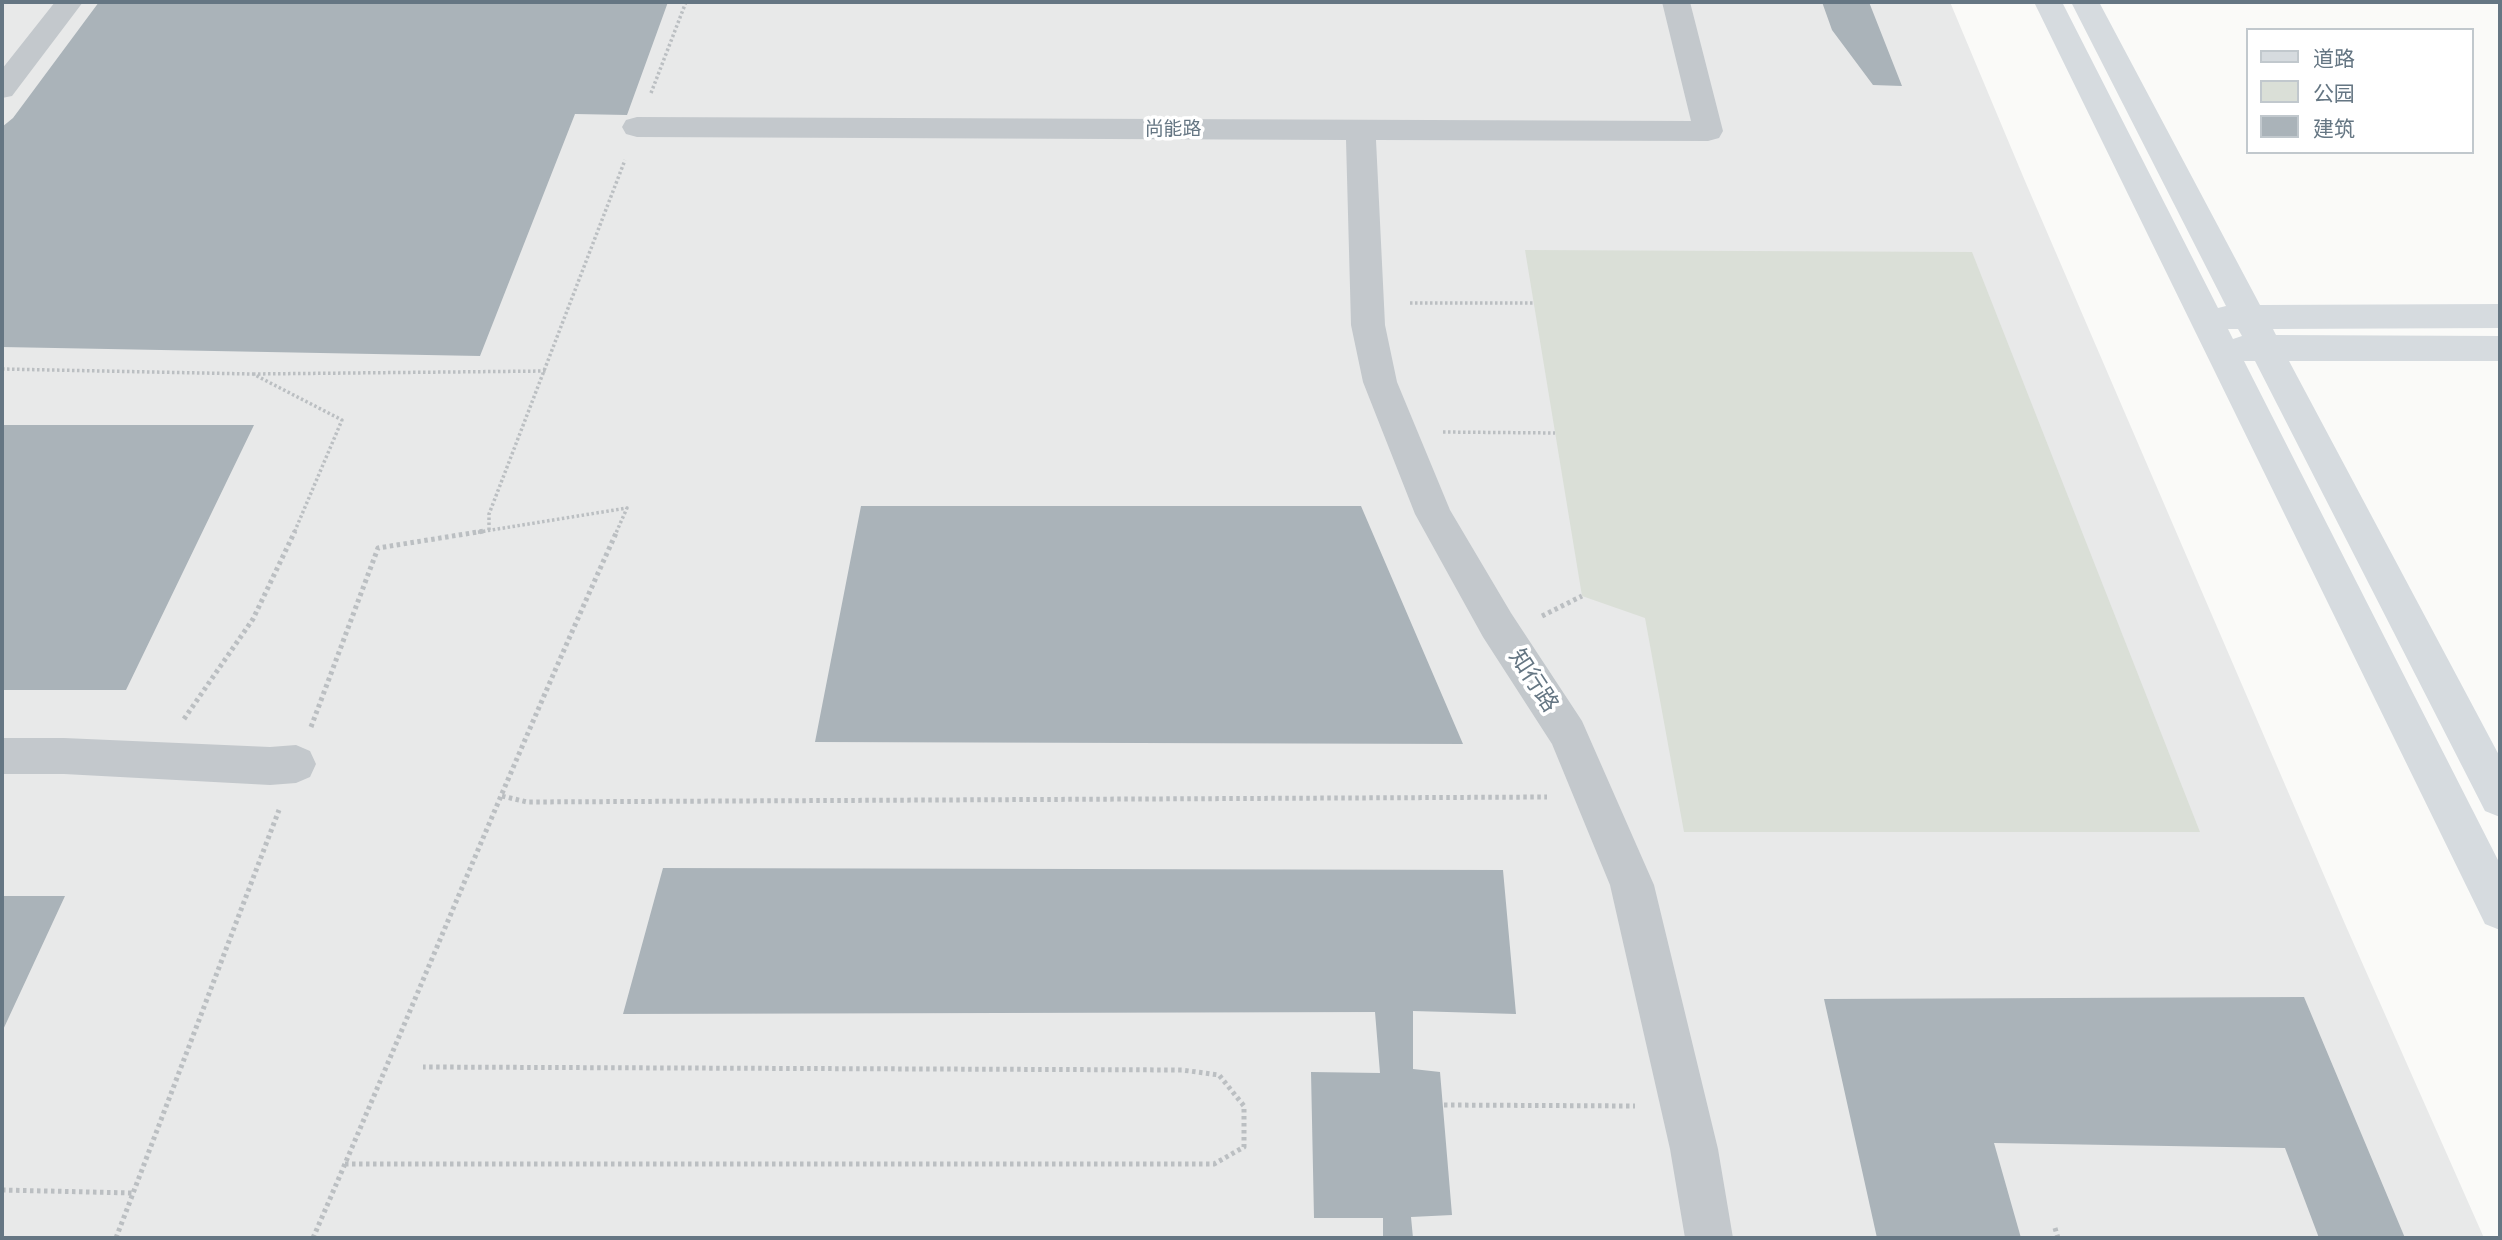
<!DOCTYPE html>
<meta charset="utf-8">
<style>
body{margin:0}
#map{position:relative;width:2502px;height:1240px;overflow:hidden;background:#fafaf8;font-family:"Fira Sans","Noto Sans SC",sans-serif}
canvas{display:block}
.frame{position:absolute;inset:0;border:4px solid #657683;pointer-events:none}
.legend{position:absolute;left:2246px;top:28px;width:228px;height:126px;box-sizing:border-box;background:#fff;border:2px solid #c1c8cd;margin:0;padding:9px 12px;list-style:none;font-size:21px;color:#657683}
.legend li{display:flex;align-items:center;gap:14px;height:35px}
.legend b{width:35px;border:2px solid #c1c8cd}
</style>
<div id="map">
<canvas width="2502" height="1240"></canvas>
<div class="frame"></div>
<ul class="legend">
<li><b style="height:9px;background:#d6dbdf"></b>道路</li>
<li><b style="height:19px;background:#dadfd7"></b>公园</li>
<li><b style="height:19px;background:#aab3b9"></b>建筑</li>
</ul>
</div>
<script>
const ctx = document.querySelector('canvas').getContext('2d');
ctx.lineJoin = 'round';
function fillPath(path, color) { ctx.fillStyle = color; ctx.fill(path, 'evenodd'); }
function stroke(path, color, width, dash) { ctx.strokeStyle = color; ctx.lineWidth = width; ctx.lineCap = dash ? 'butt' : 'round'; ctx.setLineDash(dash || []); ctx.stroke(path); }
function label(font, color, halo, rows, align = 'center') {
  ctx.font = font + ' "Fira Sans","Noto Sans SC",sans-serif'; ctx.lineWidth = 7; ctx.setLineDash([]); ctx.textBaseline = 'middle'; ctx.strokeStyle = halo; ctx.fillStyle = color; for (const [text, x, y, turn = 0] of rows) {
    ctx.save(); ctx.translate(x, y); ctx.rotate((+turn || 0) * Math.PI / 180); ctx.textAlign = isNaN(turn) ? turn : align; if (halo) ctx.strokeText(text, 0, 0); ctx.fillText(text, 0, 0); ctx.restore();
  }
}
fillPath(new Path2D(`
 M2 2H1950L2025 181 2345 924 2484 1238H2Z`), '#e8e9e9');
fillPath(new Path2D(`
 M1525 250 1972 252 2200 832H1684L1645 618 1582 596Z`), '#dadfd7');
fillPath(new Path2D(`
 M99 2H668L627 115 575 114 480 356 2 347V127L13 118Z
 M1822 2H1869L1902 86 1873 85 1832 30Z
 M2 425H254L126 690H2Z
 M861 506H1361L1463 744 815 742Z
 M663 868 1503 870 1516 1014 1413 1011V1069L1440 1072 1452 1215 1411 1217 1413 1238H1383V1218H1314L1311 1072 1380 1073 1375 1012 623 1014Z
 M2 896H65L2 1032Z
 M2304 997 2405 1238H2319L2285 1148 1994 1143 2021 1238H1877L1824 999Z`), '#aab3b9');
stroke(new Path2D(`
 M651 93 686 2
 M1410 303H1534
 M2 369 253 374 342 420 294 533
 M253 374 546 371
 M1443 432 1555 433
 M489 530V514L625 160
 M473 533 627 508 616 533`), '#bbbfc2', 3.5, [2.5, 2.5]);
stroke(new Path2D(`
 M1542 616 1582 596
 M184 719 253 619 295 531
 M311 727 378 548 484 531
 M502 796 527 802 1547 797
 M1444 1105 1635 1106
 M345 1164H1214L1244 1147V1106L1219 1075 1182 1070 423 1067
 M2 1190 133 1193
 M2055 1228 2058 1238
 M116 1238 279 810
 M313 1238C415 1003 511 765 617 531`), '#bbbfc2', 5, [3.5, 3.5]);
fillPath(new Path2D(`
 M55 2H83L12 96 2 98V69Z
 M1662 2H1690L1723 131 1719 138 1708 141 1376 140 1385 325 1397 382 1450 510 1511 613 1582 721 1654 885 1718 1149 1733 1238H1685L1670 1149 1610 885 1552 744 1483 637 1415 514 1363 382 1351 325 1346 140 637 137 626 134 622 127 626 120 637 117 1691 121Z
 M2 738H64L270 747 296 745 310 751 316 764 310 777 296 783 270 785 64 774H2Z`), '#c3c8cc');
fillPath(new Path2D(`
 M2034 2H2062L2218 308 2226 306 2071 2H2099L2260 305 2500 304V328L2273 329 2276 335 2500 336V361H2289L2500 757V817L2485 811 2255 361H2244L2500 864V930L2485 924ZM2228 329H2238L2242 336 2233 339Z`), '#d6dbdf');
label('19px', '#657683', '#fff', [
 ["尚能路",1173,130]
]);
label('23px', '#657683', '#fff', [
 ["知行路",1533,681,57]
]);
</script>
